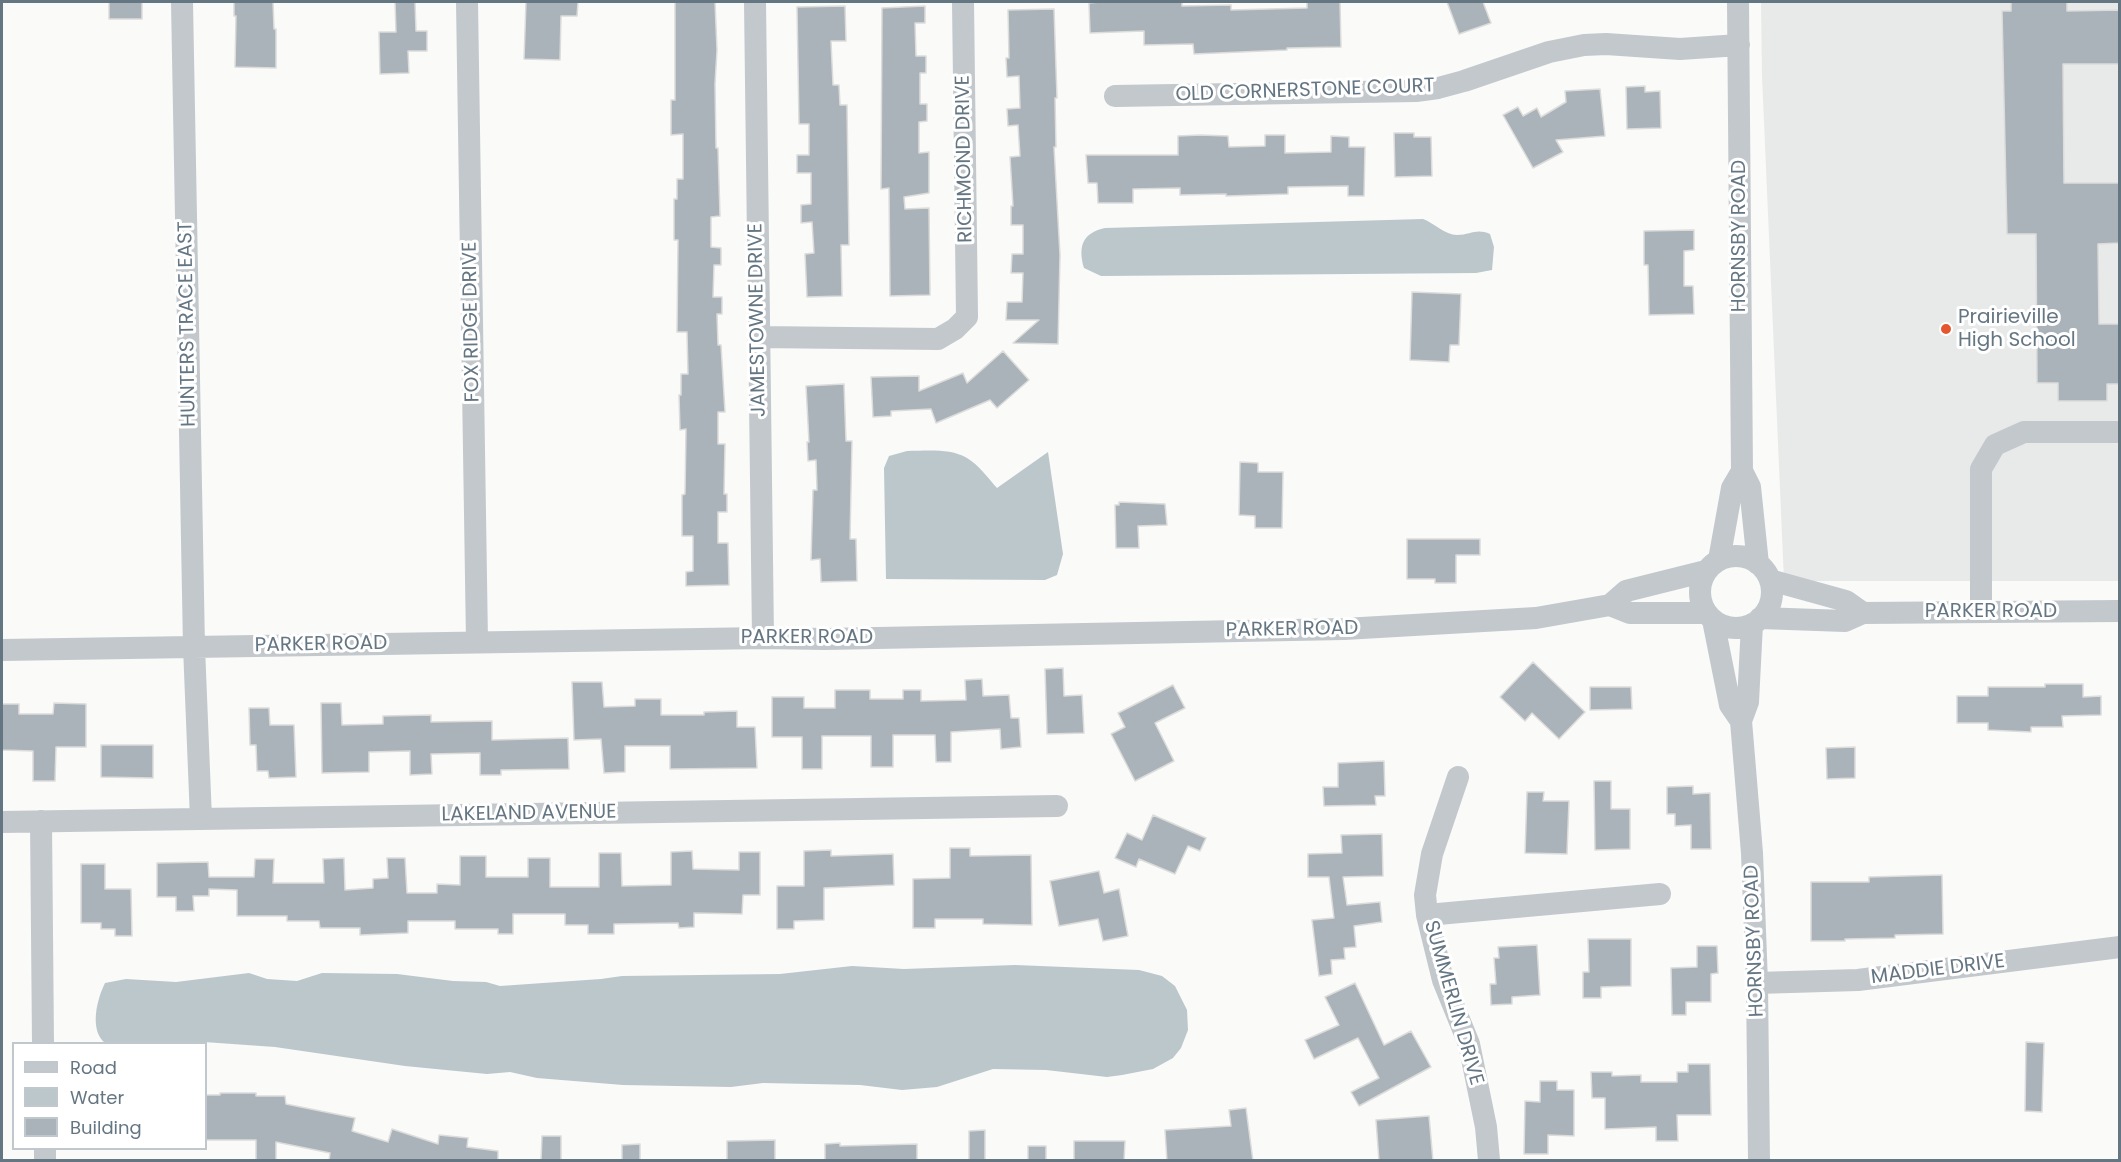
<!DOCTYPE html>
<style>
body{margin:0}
#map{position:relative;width:2121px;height:1162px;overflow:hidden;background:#fafaf8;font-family:Poppins,sans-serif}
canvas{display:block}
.frame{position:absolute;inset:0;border:3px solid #657683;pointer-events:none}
.legend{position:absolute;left:12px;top:1042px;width:195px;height:108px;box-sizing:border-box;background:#fff;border:2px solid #c1c8cd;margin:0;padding:8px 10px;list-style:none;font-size:18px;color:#657683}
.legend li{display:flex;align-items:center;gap:12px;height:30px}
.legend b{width:30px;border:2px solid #c1c8cd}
</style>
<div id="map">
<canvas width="2121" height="1162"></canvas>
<div class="frame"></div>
<ul class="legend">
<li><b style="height:8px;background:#c3c8cc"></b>Road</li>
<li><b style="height:16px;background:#bbc7cb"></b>Water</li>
<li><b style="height:16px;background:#aab3b9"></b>Building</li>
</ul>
</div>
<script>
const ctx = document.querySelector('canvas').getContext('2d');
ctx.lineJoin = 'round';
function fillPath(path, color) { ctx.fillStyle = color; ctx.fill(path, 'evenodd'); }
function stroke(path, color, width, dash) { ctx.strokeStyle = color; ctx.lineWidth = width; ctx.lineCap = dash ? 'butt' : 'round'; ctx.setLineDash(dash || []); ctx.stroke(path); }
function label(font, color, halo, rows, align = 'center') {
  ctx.font = font + ' Poppins,sans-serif'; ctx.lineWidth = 6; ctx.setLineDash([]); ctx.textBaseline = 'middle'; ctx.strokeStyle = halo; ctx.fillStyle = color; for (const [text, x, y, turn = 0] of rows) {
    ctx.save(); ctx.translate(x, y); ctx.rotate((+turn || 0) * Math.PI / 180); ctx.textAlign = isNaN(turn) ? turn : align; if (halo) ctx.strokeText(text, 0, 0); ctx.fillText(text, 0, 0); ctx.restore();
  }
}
fillPath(new Path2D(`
 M1761 2H2119V581H1784L1762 76Z`), '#e8e9e9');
fillPath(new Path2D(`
 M1423 219C1434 223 1445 235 1457 235 1471 235 1476 228 1490 234L1494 247 1492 270 1476 273 1101 276 1084 268C1078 247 1082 233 1105 228Z
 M907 451C926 451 950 448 967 458 979 465 988 478 997 488L1048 452 1063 554 1057 575 1045 580 886 579 884 468 889 456Z
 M1015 965 1139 970 1162 976 1175 986 1187 1010 1188 1030 1181 1048 1173 1058 1153 1069 1122 1075 1107 1077 1046 1070 993 1069 937 1087 902 1090 860 1085 763 1083 731 1087 623 1085 537 1078 510 1072 487 1074 405 1066 275 1047 204 1042 105 1043C89 1030 97 999 105 983L126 979 176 982 249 973 267 979 297 981 322 973 397 974 453 981 486 982 500 986 601 979 622 976 780 974 852 966 904 969Z`), '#bbc7cb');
const building = new Path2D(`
 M109 2H142V19H109Z
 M234 2H273L274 29H276V68L235 67 236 16H234Z
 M395 2H415L416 31H427V51H408L409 73 380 74 379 32H396Z
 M526 2H578L577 16H561L560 60 524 59Z
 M675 2H715L717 50 715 84 716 148H718L720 216 711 217V247L721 248V265H714L713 297H722V314H717L718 345H721L725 412H718V444H725L724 494H727V512H718V543H728L729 585 686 586V572L693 571V536H682V495L685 494 686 429 680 430 679 395H681V374H688L687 332H677L678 240H674V199H677V179H683V134L671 135V100H675Z
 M1100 2H1182V6L1231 5V10L1307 8V2H1340L1341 47 1287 48V50L1194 54 1193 44 1144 45V31L1090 33 1089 3Z
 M1447 2H1483L1491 23 1459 34Z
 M2011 2H2067V11L2120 10V64H2063L2064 183H2120V243L2098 244 2099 324H2120V384H2107V401H2058V383H2037L2036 234H2007L2002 11H2011Z
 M845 6 846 41H831L833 85H839L840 105H847L849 245H841L842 296 807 297 805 254 814 253 812 222 801 223V205L811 204V173H797V155H809V124H799L797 7Z
 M925 6V23H915L916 56H926V73H920V104H927V121L919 122V153L929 152V193L904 197 905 209 929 208 930 295 890 296 889 188 881 189 882 8Z
 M1054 9 1057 98H1055L1056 147H1054L1060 255 1058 344 1013 343 1039 320H1006L1007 302H1022L1023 273H1011L1012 254H1023V225H1011V206H1013L1010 157 1020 156 1018 125 1008 126 1007 109 1020 108 1019 76 1007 77 1006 58H1009L1008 10Z
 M1645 86V92L1660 91 1661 128 1627 129 1626 87Z
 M1600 89 1605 136 1556 140 1563 152 1533 168 1503 115 1518 107 1523 116 1537 108 1541 117 1566 102 1565 91Z
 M1394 133H1414V137H1431L1432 176 1395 177Z
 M1200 135 1228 136 1229 147 1265 146V135H1285V153L1331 152V136L1349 137V147H1365L1364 196H1348V186L1288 187V194L1226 196V194L1180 195V188L1133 189V203H1098L1097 183H1088L1086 155H1178V136Z
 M1694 230V250L1684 251V286H1693L1694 314 1649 315 1648 265H1644V231Z
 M1412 292 1461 294 1459 345H1450L1449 362 1410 360Z
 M1003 351 1029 380 997 408 990 400 936 423 931 409 891 411V416L873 417 871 377 919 376V391L963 373 967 383Z
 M844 384 846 441H852L850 539H856L857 581 821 582 820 559 811 560 813 490H817L816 460 808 461 807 442H809L806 386Z
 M1240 462 1258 463V472H1283L1282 528H1255V516L1239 515Z
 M1119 502 1165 504 1167 525 1138 526 1139 548H1116L1115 505H1119Z
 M1407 539H1480V555H1456V583H1435V579H1407Z
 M1533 662 1585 712 1559 739 1532 713 1525 721 1500 697Z
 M1063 668 1064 696 1082 695 1084 733 1047 734 1045 669Z
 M982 679 983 696 1009 695 1011 718H1019L1021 747 1001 749 1000 729 951 732V762H936L935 735H893V767H871V736H822V769H802V737H772V697H804V708H835V690H870V699H903V690H921V701L966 700 965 680Z
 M572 682H602L604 707 635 706V699H661V715H704V712L737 711V727H755L757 768 670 769V746H625V772L604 773 601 739 574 740Z
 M2045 684H2083V697L2101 696V715L2062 716 2063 727H2031V732L1988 730V723H1957V696H1988V687H2045Z
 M1173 685 1185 708 1155 723 1174 761 1135 781 1111 734 1125 727 1118 713Z
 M1590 687H1631L1632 709 1590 710Z
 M54 703 86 704V747H56L55 781H33V751L2 750V704H19V714H53Z
 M321 703H341L342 725 383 724V716L431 715V722L492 721V740L568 738 569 769 501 770V775H480V753L431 754 432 774 410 775V751L369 752V772L322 773Z
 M249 708H269L270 725H294L296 777 269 778 268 771H257L256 745H250Z
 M101 745H153V778L101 777Z
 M1855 747V778L1827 779 1826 748Z
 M1384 761 1385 796H1375L1376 805 1324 806 1323 787H1338V763Z
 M1594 781H1611V809H1630V849L1595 850Z
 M1693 786V794L1710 793 1711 849H1691V825L1675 826V814H1667V787Z
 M1527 792H1544L1543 801H1569L1567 854 1525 853Z
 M1153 815 1206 838 1200 851 1188 846 1175 874 1139 859 1136 867 1115 858 1127 833 1142 840Z
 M1382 834 1383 876 1343 877 1347 905 1380 902 1382 922 1354 926 1356 947 1344 948 1345 959 1331 960 1332 974 1319 976 1312 920 1334 918 1329 877H1308V854L1342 853 1341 835Z
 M950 848H970V856L1031 855 1032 925 983 924V919H935V928H913V879L950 878Z
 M831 850V856L893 854 894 885 824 888V920L794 921V929H777V886H804V851Z
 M692 851 693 869 739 870V852H760V895H743L742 914 694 913V927L679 928 678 923 614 924V934H588V925H565V914H513V934H498V929H455V921H408V933L360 935V928H320L319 921H287V916H237V890L209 889V896H193L194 911H176V897H157V863L208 862 209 877H254L255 859H274L273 883H324L323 859 344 858 345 890 373 888V879L388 878 387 858H405L407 893H437V884L460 885V856H486V877H528V858H550V887H599V853H621L622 886 671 885V852Z
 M81 864H105V889H131L132 936H115V929H101V923H81Z
 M1099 871 1104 893 1119 889 1128 936 1103 941 1098 919 1059 926 1050 881Z
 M1942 875 1943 934 1895 935V938L1845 939V941H1811V882H1869V877Z
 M1588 939H1631V986L1601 987V998H1583V972H1589Z
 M1537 945 1540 995 1512 997V1004L1491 1005 1490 984H1496L1494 958H1499L1498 947Z
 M1697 946H1717L1718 973 1711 974V1002H1686V1015H1672L1671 968 1697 967Z
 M1355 983 1384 1045 1411 1031 1431 1067 1359 1106 1351 1092 1379 1078 1358 1038 1314 1059 1305 1040 1339 1025 1325 997Z
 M2026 1042 2044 1043 2042 1112 2025 1111Z
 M1688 1064H1710L1711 1115H1677L1678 1141H1656V1127L1605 1129V1098H1592L1591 1072H1612V1076L1641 1075V1082H1677V1072H1688Z
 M1540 1081H1557V1090H1574V1136L1548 1135V1154H1524L1525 1101 1540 1102Z
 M220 1093H256V1096H285L286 1104 355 1118 352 1131 388 1142 392 1129 438 1144 439 1135 468 1138 467 1147 498 1151V1161H329L330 1153 276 1142V1161H256V1140H206V1095H220Z
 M1246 1108 1253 1161H1167L1165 1130 1231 1126 1229 1110Z
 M1429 1116 1433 1161H1379L1376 1120Z
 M985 1130V1161H969V1131Z
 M542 1136H561V1161H541Z
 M775 1140V1161H727V1141Z
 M1074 1141H1125L1124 1161H1074Z
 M840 1143V1146L917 1144V1161H825V1144Z
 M640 1144V1161H622V1145Z
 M1028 1146H1046V1161H1028Z`);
fillPath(building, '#aab3b9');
stroke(building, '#dcdcda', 1.5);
stroke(new Path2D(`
 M182 2 194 647 201 819
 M467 2 477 642
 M755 2 763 638
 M1738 2 1742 471 1750 487 1758 564
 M1115 96 1416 91 1438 88 1464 81 1549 52 1584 45 1606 44 1680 49 1739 45
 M758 337 938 339 955 329 967 317 963 2
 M1700 592a36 36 0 1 1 72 0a36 36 0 1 1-72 0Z
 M1719 560 1732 488 1742 471
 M1770 580 1846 601 1863 613
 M1610 605 1626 591 1706 571
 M1981 612V469L1995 445 2024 432H2120
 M1760 618 1845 621 1863 613 2120 611
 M1713 620 1730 705 1741 721
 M1752 624 1748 702 1741 721 1752 853 1757 983 1759 1160
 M2 650 763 638 825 639 1344 629 1536 618 1610 605 1630 613H1706
 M1458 777 1432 854 1425 895 1427 915 1443 980 1469 1044 1486 1127 1489 1160
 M41 821 43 1044
 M2 822 1057 806
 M1427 915 1660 894
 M1757 983 1858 980 2120 947
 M45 1148V1160`), '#c3c8cc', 22);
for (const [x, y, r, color] of [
 [1946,329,6,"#e4572e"]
]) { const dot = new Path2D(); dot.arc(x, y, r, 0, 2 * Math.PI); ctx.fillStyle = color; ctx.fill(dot); stroke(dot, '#fff', 2); }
label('20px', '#657683', '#fff', [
 ["OLD CORNERSTONE COURT",1305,91,-2],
 ["RICHMOND DRIVE",965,159,-91],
 ["HORNSBY ROAD",1740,236,-90],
 ["JAMESTOWNE DRIVE",758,320,-91],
 ["FOX RIDGE DRIVE",472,322,-91],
 ["HUNTERS TRACE EAST",188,324,-91],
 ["PARKER ROAD",1991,612],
 ["PARKER ROAD",1292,630,-1],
 ["PARKER ROAD",807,638],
 ["PARKER ROAD",321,645,-1],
 ["LAKELAND AVENUE",529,814,-1],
 ["HORNSBY ROAD",1755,941,-92],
 ["MADDIE DRIVE",1938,970,-7],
 ["SUMMERLIN DRIVE",1453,1003,74]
]);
label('20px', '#657683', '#fff', [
 ["Prairieville",1958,318],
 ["High School",1958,341]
], 'left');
</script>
